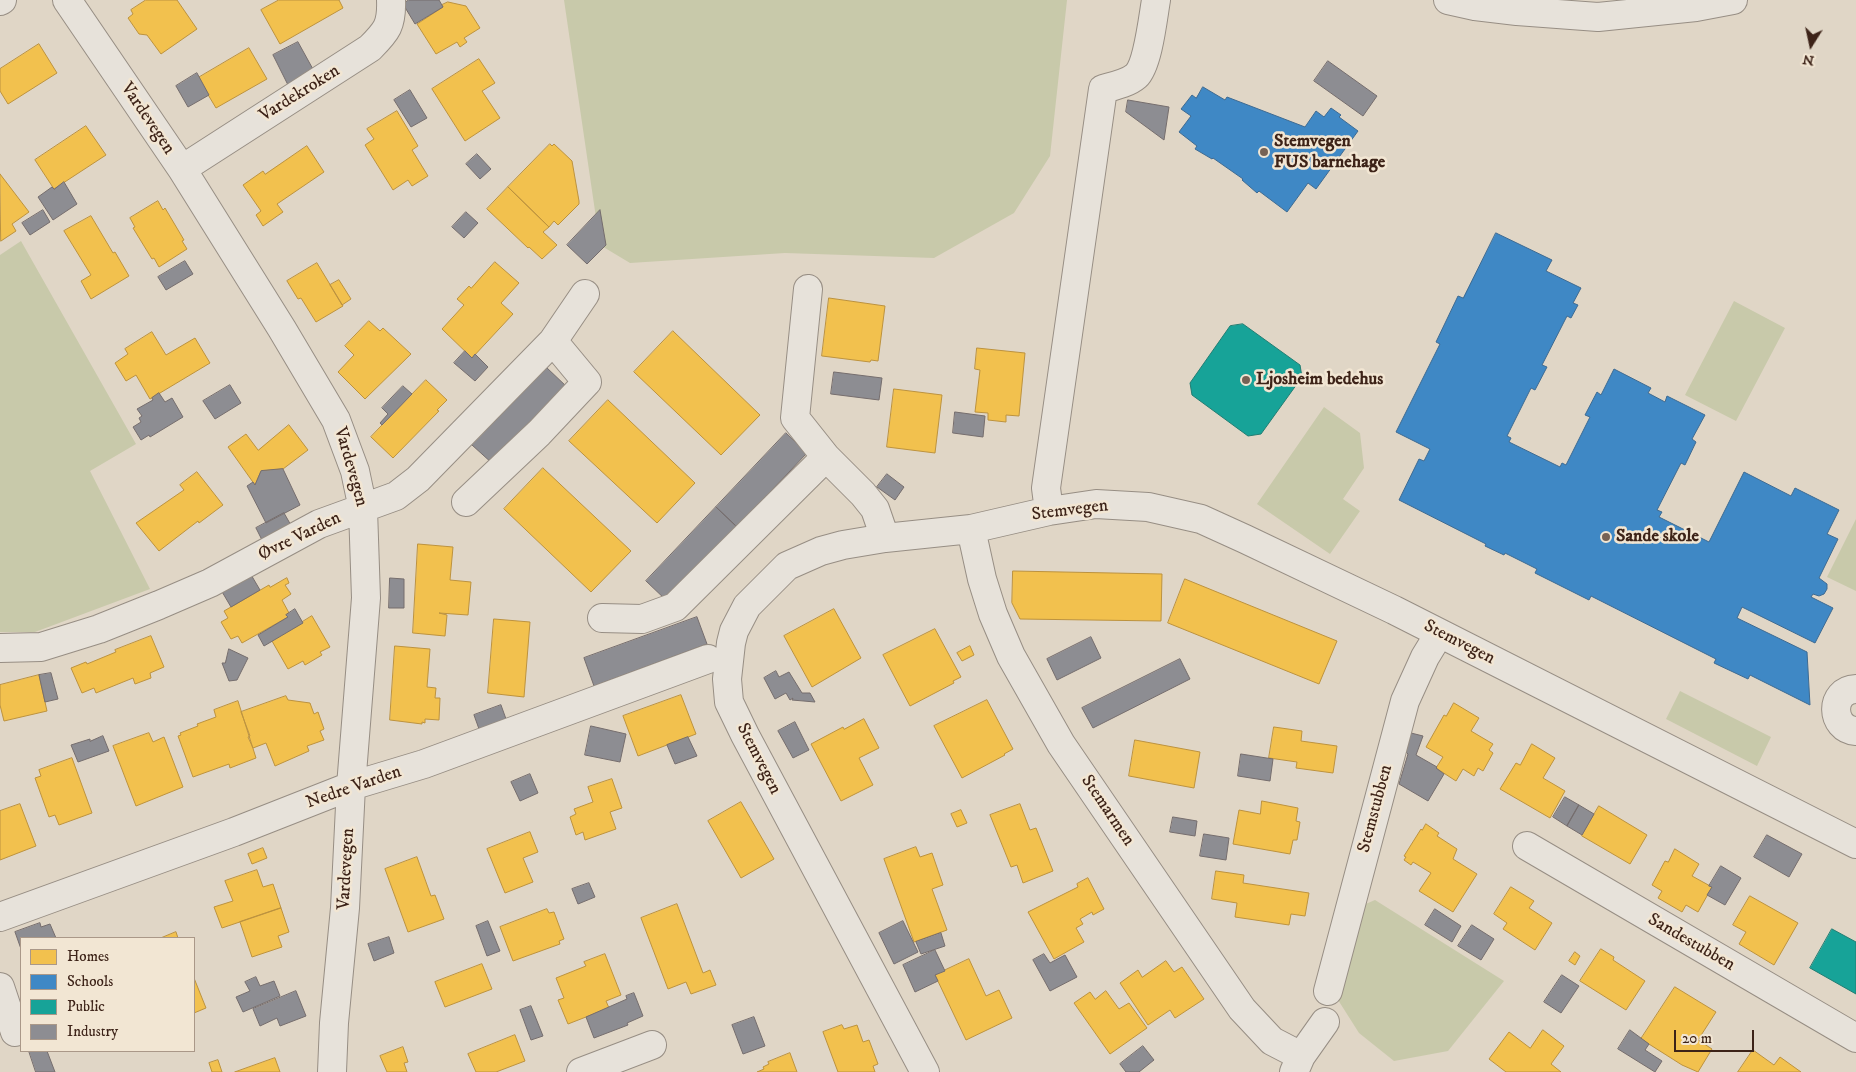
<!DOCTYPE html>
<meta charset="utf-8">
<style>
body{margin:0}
#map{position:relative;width:1856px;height:1072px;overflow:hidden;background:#e0d6c6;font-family:"IM FELL DW Pica",serif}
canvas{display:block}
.legend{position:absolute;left:20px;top:937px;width:175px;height:115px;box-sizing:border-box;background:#f2e6d3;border:1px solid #aa9888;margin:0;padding:6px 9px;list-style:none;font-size:15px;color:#3d2318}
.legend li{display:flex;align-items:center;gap:10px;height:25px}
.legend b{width:25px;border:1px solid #aa9888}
.north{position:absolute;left:1786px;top:20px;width:50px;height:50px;-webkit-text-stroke:4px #f2e6d3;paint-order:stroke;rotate:190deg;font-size:14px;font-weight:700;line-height:20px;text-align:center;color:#3d2318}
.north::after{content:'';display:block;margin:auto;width:18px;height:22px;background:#3d2318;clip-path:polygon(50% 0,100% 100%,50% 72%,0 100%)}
.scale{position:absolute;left:1674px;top:1030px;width:80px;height:22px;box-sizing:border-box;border:2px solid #3d2318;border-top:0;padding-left:6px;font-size:15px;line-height:18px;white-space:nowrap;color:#3d2318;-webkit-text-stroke:4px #f2e6d3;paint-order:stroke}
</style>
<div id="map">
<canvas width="1856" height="1072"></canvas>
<ul class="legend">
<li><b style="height:14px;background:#f2c14e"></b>Homes</li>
<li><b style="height:14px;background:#3f88c5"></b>Schools</li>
<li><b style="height:14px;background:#17a398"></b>Public</li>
<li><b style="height:14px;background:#8d8d92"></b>Industry</li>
</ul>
<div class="north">N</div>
<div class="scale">20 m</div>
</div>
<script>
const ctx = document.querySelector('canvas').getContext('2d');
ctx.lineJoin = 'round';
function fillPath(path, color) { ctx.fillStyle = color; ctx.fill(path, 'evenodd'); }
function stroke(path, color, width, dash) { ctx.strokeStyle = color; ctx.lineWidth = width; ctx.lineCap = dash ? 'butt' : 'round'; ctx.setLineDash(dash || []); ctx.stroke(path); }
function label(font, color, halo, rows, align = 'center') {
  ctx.font = font + ' "IM FELL DW Pica",serif'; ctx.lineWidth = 5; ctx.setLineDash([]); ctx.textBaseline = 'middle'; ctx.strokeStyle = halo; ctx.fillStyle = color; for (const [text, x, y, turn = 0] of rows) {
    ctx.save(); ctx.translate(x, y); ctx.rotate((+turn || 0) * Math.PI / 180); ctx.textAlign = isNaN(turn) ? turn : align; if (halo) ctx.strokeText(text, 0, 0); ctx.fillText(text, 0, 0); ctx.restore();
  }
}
fillPath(new Path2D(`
 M564 0H1067L1050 156 1014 213 934 258 785 253 630 263 600 245Z
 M21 241 136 444 90 471 150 589 35 632H0V255Z
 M1734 301 1785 328 1736 421 1685 395Z
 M1324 407 1360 433 1364 468 1343 499 1360 511 1330 554 1257 504Z
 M1856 519V591L1827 577Z
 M1680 691 1771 737 1757 766 1666 719Z
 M1375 900 1504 981 1448 1051 1394 1061 1359 1033 1333 992 1361 906Z`), '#c8c9aa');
const homes = new Path2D(`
 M146 0H177L197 29 161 54 147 35 139 34 128 18 133 14 131 10Z
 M279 0H339L343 8 280 44 261 10Z
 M448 2 466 6 480 28 464 38 467 42 460 47 457 42 436 54 417 24 443 7 442 5Z
 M39 44 57 73 8 104 0 91V69Z
 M249 48 267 79 216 108 198 78Z
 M479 59 495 83 482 91 500 118 465 141 432 89Z
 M397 111 418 146 412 150 428 176 412 186 408 180 393 190 365 145 374 139 367 129Z
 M86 126 106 155 54 189 35 160Z
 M550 144 552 146 554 144 572 161 579 201V204L558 225 554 221 549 227 508 187Z
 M307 146 324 172 277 204 283 212 263 226 256 215 261 211 243 185 263 171 265 174Z
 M0 174 29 212 12 224 16 231 1 241Z
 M508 187 549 227 543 232 557 245 542 259 529 247 528 248 487 209Z
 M158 201 163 210 165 208 184 240 182 241 187 249 159 267 154 258 152 259 133 228 135 227 130 218Z
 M91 216 113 253 115 252 129 276 91 299 81 281 91 275 64 231Z
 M495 262 519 283 501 303 513 314 472 358 442 329 464 305 457 299 469 286 471 288Z
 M317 263 343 306 316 322 301 298 298 299 287 281Z
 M339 280 351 299 342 305 330 285Z
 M829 298 885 306 878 361 871 360 870 362 822 356Z
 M369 321 380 331 383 328 411 354 365 399 338 372 354 355 345 346Z
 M673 331 760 415 721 455 634 372Z
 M152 332 166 355 195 338 210 363 150 399 136 375 126 381 115 363 128 354 125 349Z
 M977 348 1025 353 1019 416 1006 415V422L988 420V413L975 412 980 370 975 369Z
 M426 380 447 400 437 410 439 411 393 458 371 437Z
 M894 389 942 395 935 453 887 447Z
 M608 400 695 483 657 523 569 441Z
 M289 425 308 450 283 469 261 471 255 485 228 447 246 434 258 450Z
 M543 468 631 551 591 592 504 509Z
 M197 472 223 505 199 523 198 521 159 551 136 523 184 490 180 485Z
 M418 544 453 547 450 580 471 582 468 615 439 613 447 615 445 636 413 633Z
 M1013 571 1162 574 1161 621 1020 619 1012 603Z
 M287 578 289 583 285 585 291 594 282 600 289 613 286 615 288 617 242 643 238 636 231 639 221 622 228 618 224 611 269 585 270 587Z
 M1185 579 1337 641 1319 684 1168 623Z
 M834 609 861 658 812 687 784 636Z
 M312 616 330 647 320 652 322 655 305 665 303 661 288 669 272 641Z
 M494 619 530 622 524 697 488 693Z
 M935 629 961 677 953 681 954 683 910 706 883 655Z
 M151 636 164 667 150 673 151 678 135 684 133 678 96 693 94 688 82 693 71 668 86 662 87 664 116 652 115 650Z
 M395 646 430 649 427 687 436 688 435 698H440L439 720 425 719V723L422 722V724L390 720Z
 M970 646 974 655 962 661 957 653Z
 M39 675 47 711 4 721 0 705V685Z
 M681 695 696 734 638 756 623 716Z
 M286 696 288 700 310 703 314 714 318 712 324 729 320 731 324 740 307 746 309 751 275 766 266 743 253 748 248 737 250 736 241 712Z
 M987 700 1013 749 1004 754 1005 755 962 778 934 726Z
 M238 701 256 758 230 768 229 764 193 777 178 736 181 735 180 733 198 726 197 724 216 717 214 710Z
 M1454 703 1479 718 1471 731 1493 744 1489 750 1493 753 1483 771 1478 768 1474 776 1463 769 1456 781 1436 768 1443 757 1426 747 1444 715 1446 716Z
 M864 719 879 748 859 758 873 785 841 801 811 744 843 727 844 729Z
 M1274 727 1302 731 1301 741 1337 746 1333 773 1296 768 1297 762 1269 758Z
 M149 733 153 742 164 737 183 787 136 806 113 746Z
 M1135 740 1200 752 1194 788 1129 776Z
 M1532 744 1555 758 1543 778 1565 791 1550 818 1500 789 1516 763 1520 765Z
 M72 758 92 813 59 825 55 815 49 817 35 778 41 776 39 770Z
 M612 779 622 808 610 812 616 829 585 840 583 832 576 835 570 817 576 814 574 809 593 802 588 787Z
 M1262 801 1298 808 1296 821 1300 822 1297 840H1293L1290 854 1233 844 1239 810 1260 814Z
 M741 802 774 859 741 878 708 821Z
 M20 804 36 846 0 860V811Z
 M1020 804 1030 830 1036 828 1053 871 1023 883 1017 865 1011 867 990 815Z
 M1599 806 1647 835 1630 864 1582 836Z
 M961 810 967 823 957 827 951 814Z
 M1426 824 1439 833 1437 836 1457 849 1453 859 1477 874 1453 912 1419 891 1431 873 1413 862 1411 865 1404 860 1406 857 1404 856 1421 829 1422 830Z
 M530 832 538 852 523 858 533 882 505 893 487 849Z
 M916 847 920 857 932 853 943 885 932 889 947 930 914 942 884 859Z
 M263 848 267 858 252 864 248 854Z
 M1675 849 1699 864 1692 876 1712 887 1698 912 1686 905 1682 912 1658 898 1662 891 1652 885 1665 861 1668 862Z
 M417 857 431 896 435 895 444 919 408 932 385 869Z
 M257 870 263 887 273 884 281 908 222 928 214 907 233 901 225 881Z
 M1216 871 1244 875 1243 883 1309 893 1305 916 1291 914 1289 925 1235 917 1237 903 1212 899Z
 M1088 878 1104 909 1093 915 1092 912 1080 919 1083 924 1076 928 1084 942 1054 959 1028 912 1078 887 1077 884Z
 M1511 887 1534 901 1529 908 1552 923 1535 950 1503 929 1507 923 1494 914Z
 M1750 896 1798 923 1774 965 1739 944 1746 932 1733 925Z
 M677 904 703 973 710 970 716 985 691 994 686 982 668 989 641 918Z
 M281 908 289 932 278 936 282 947 252 957 240 922Z
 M547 909 549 913 554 912 564 939 559 941 560 944 513 961 500 927Z
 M176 932 178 938H161Z
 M1601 949 1614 957 1613 960 1645 981 1626 1010 1580 981Z
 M1575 952 1580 956 1575 965 1569 961Z
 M605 954 621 995 606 1001 609 1008 568 1024 558 1000 564 998 556 978 586 966 584 962Z
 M969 959 986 996 999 990 1012 1018 966 1040 935 975Z
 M1166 961 1174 972 1182 967 1204 999 1175 1018 1170 1010 1148 1025 1120 983 1138 970 1142 977Z
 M482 964 492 989 445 1007 435 982Z
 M194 978 206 1008 194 1013Z
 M1675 987 1716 1012 1698 1040 1712 1049 1698 1072 1682 1065 1641 1039Z
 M1106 991 1119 1009 1129 1003 1147 1028 1110 1054 1074 1003 1090 992 1095 999Z
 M842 1025 844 1029 857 1025 863 1042 869 1040 878 1064 873 1066 875 1072H838L823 1032Z
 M1543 1030 1564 1046 1551 1064 1561 1072H1506L1489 1059 1509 1032 1530 1048Z
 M515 1035 525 1061 496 1072H476L468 1054Z
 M403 1047 408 1062 404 1063 407 1072H387L380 1056Z
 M1753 1050 1774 1065 1780 1057 1801 1072H1738Z
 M790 1053 797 1072H757L764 1069 763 1067 769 1064 768 1062Z
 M275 1058 280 1072H235Z
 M218 1060 222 1072H212L209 1063Z`);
fillPath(homes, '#f2c14e');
stroke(homes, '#bc923e', 1);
const schools = new Path2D(`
 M1203 87 1225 100 1227 97 1305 127 1316 111 1324 117 1331 108 1341 115 1339 117 1358 131 1316 189 1308 183 1287 212 1259 191 1257 193 1242 180 1243 179 1213 158 1212 159 1195 149 1197 146 1179 132 1191 116 1181 109 1192 95 1196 98Z
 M1496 233 1552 260 1546 271 1581 288 1573 303 1578 305 1571 318 1567 316 1542 365 1547 367 1535 390 1531 388 1507 436 1511 438 1509 442 1560 467 1562 463 1566 465 1590 417 1585 415 1597 392 1601 395 1614 369 1651 388 1648 393 1665 402 1667 396 1705 415 1692 439 1696 442 1685 465 1681 463 1657 510 1662 512 1659 517 1709 542 1744 472 1791 496 1795 488 1839 510 1827 534 1838 539 1819 578 1827 584V589L1824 594 1819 596 1813 594 1811 597 1833 608 1815 643 1742 607 1737 618 1807 652 1810 705 1750 675 1748 679 1714 663 1716 659 1591 596 1589 600 1535 573 1537 569 1505 553 1504 555 1485 546 1486 544 1399 500 1419 459 1424 461 1430 449 1396 432 1440 344 1436 342 1458 296 1463 298Z`);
fillPath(schools, '#3f88c5');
stroke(schools, '#3e6a91', 1);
const public = new Path2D(`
 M1243 324 1300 365 1302 377 1261 434 1248 436 1192 395 1190 383 1230 326Z
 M1832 929 1856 942V994L1810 968Z`);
fillPath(public, '#17a398');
stroke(public, '#227d72', 1);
const industry = new Path2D(`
 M409 0H439L443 7 415 24 403 4Z
 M298 42 314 71 288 85 273 55Z
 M1328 61 1377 96 1363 116 1314 81Z
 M197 73 209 95 188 107 176 86Z
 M410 90 427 118 411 127 394 100Z
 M1128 100 1169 107 1164 140 1126 112Z
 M477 154 491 169 480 179 466 164Z
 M64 182 77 204 53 220 38 197 52 187 54 189Z
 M43 210 50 222 30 235 22 223Z
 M600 210 606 245 587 264 567 245Z
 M466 212 478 223 464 238 452 227Z
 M185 261 193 274 166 290 158 277Z
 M465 351 472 358 475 354 488 367 475 381 454 363Z
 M546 367 567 387 493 464 472 445Z
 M834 372 882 378 879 400 831 394Z
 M230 385 241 403 215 419 203 401Z
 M403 386 412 394 382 425 380 423 388 414 382 408Z
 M159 393 165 402 172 398 183 417 150 437 149 435 141 440 133 427 141 422 139 418 142 416 137 409 153 400 152 398Z
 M955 412 985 416 983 437 953 433Z
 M786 433 807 453 737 527 716 507Z
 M283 469 300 505 266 523 247 486 253 482 255 485 261 471Z
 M887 474 904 487 895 500 877 487Z
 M716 507 737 527 667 601 646 581Z
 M284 513 292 527 263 542 256 528Z
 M250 573 260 590 231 607 221 590Z
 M390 578 404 579V608H389Z
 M295 609 303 623 264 646 258 635 288 617 286 615Z
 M697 617 707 644 594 686 584 658Z
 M1091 637 1101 658 1057 680 1047 659Z
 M229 649 248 658 237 680 229 681 222 663H225Z
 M1180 659 1190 679 1093 728 1082 708Z
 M776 671 779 677 789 672 802 693H810L815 702 792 700 793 698 790 700 786 693 775 699 764 678Z
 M51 673 58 699 45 702 39 675Z
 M501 705 506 719 479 729 474 715Z
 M795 722 809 750 793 758 778 731Z
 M591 726 626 734 620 762 585 755Z
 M1411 733 1423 736 1416 755 1437 767 1436 768 1444 774 1428 801 1399 784 1408 754 1406 752Z
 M103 736 109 751 78 762 71 745 90 739V741Z
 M688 737 697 756 675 764 667 745Z
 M1241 754 1273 759 1270 781 1238 776Z
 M530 774 538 793 520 801 511 782Z
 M1565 797 1579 805 1567 826 1553 817Z
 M1579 805 1594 814 1582 835 1567 826Z
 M1173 817 1197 821 1195 836 1170 832Z
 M1204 834 1229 838 1226 860 1200 856Z
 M1767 835 1802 854 1789 877 1754 857Z
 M1721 866 1741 878 1725 905 1707 895 1712 887 1709 886Z
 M589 883 595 897 578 904 572 889Z
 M1435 909 1461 926 1452 942 1425 925Z
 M488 921 500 951 487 956 476 926Z
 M903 921 918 952 894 964 879 933Z
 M40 923 41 927 50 924 56 938H21V949L15 932Z
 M1472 925 1494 939 1481 960 1458 946Z
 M941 933 945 946 921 954 916 942Z
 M389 937 394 953 374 961 368 944Z
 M935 950 945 971 935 975 938 981 915 992 903 965Z
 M1044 954 1050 963 1065 955 1077 977 1050 991 1033 960Z
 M1562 975 1579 986 1561 1013 1544 1002Z
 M256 977 260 986 274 981 280 996 243 1012 236 997 250 991 245 982Z
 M296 991 306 1016 280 1026 277 1018 260 1026 253 1009Z
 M634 993 643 1016 627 1023 628 1025 594 1038 586 1017 627 999 626 996Z
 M531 1006 543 1036 531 1040 520 1010Z
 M754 1017 765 1046 743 1054 732 1025Z
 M1630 1030 1649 1044 1645 1050 1662 1061 1655 1072 1618 1049Z
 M1143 1046 1154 1060 1139 1072H1126L1120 1064Z
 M29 1051H47L55 1072H36Z`);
fillPath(industry, '#8d8d92');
stroke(industry, '#756d6d', 1);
const minor = new Path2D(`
 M67 0 182 169 282 329 336 420 355 471 363 509 366 598 351 786 345 908 334 1023 332 1072
 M1448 0 1475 6 1517 11 1598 17 1696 7 1733 0
 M0 1 2 0
 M182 169 370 48C387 31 392 25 391 0
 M808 289 795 418 826 457 863 494 875 509 885 538
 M466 502 539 433 587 382 553 341
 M1049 511 1046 488 1103 89C1114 86 1128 83 1136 76 1148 65 1153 17 1156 0
 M971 529 982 579 993 614 1011 656 1061 744 1242 1009 1272 1041 1301 1056
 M602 618 642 619 675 607 826 457
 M0 648 41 647 99 629 159 605 210 583 319 524 396 496 418 479 553 341 585 294
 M1856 689C1829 690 1830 729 1856 731
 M1527 846 1856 1038
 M0 917 234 832 351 786 424 764 708 659
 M0 987 15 1032
 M1328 991 1405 701 1425 657 1439 634
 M581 1072 652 1045
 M925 1072 745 735 729 702 727 679 731 643 734 631 747 606 787 566 821 551 843 545 885 538 971 529 1049 511 1096 504 1148 507 1201 519 1245 539 1394 610 1856 844
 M1294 1072 1301 1056 1325 1022`);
stroke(minor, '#978e84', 30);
stroke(minor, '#e7e2da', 28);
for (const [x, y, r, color] of [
 [1264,152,5,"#766255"],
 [1246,380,5,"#766255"],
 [1606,537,5,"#766255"]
]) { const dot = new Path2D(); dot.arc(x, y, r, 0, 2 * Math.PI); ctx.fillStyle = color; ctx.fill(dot); stroke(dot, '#f2e6d3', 2); }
label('18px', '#3d2318', '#f2e6d3', [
 ["Vardekroken",300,94,-32],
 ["Vardevegen",147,119,56],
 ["Vardevegen",350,467,74],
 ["Stemvegen",1070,511,-7],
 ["Øvre Varden",300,537,-26],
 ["Stemvegen",1459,643,27],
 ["Stemvegen",758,759,63],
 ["Nedre Varden",354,788,-19],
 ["Stemstubben",1376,809,-75],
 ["Stemarmen",1107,811,56],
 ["Vardevegen",347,869,-87],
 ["Sandestubben",1691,943,30]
]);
label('bold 18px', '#3d2318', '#f2e6d3', [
 ["Stemvegen",1274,142],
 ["FUS barnehage",1274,163],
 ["Ljosheim bedehus",1256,380],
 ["Sande skole",1616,537]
], 'left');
</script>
